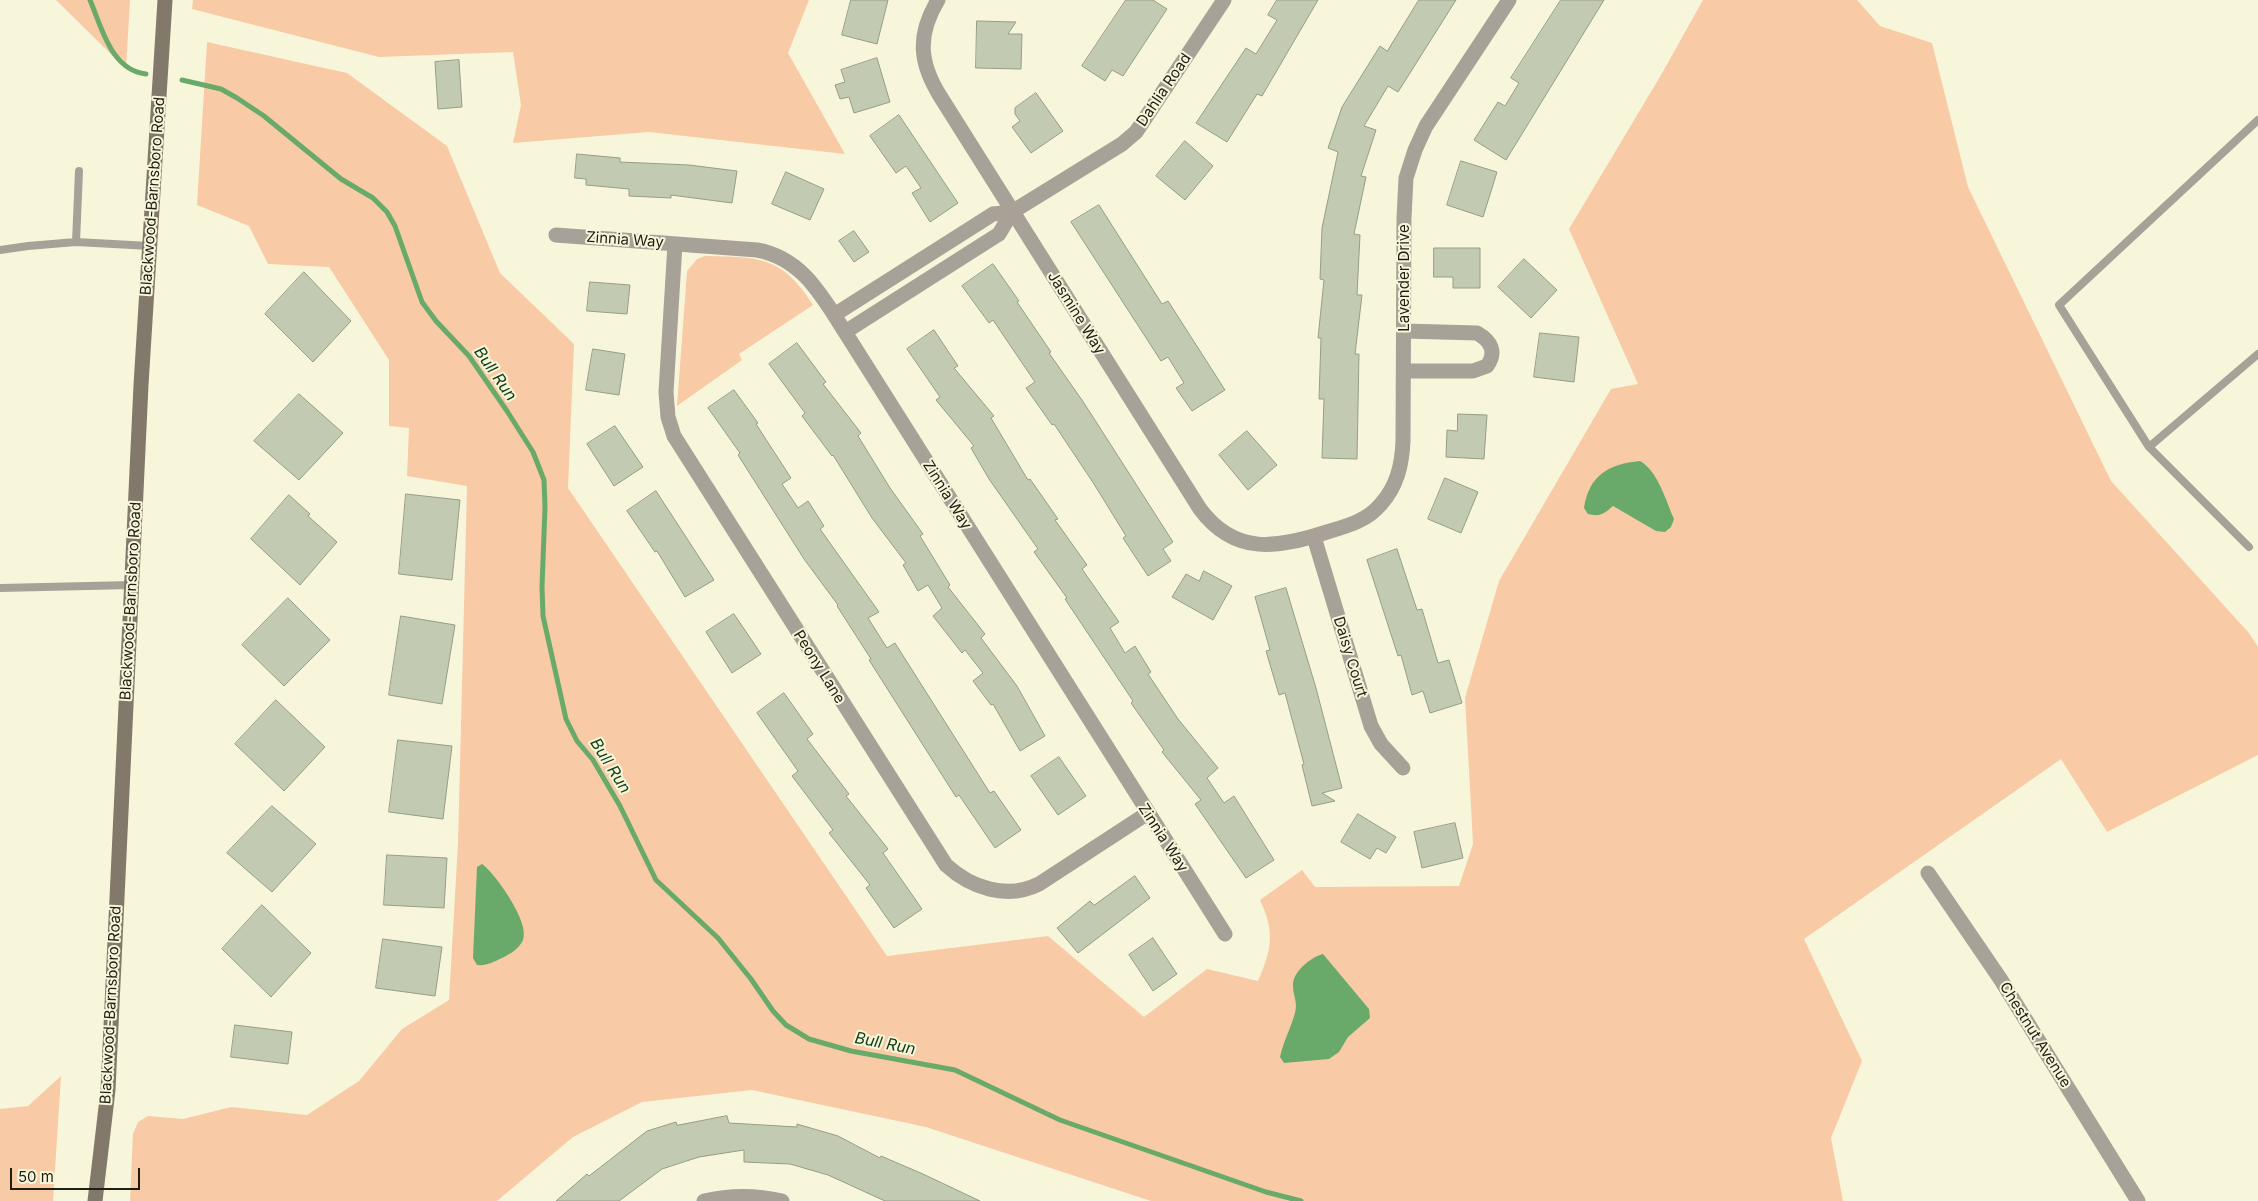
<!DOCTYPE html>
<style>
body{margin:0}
#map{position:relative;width:2258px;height:1201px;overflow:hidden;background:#f8f6da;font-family:Inter,sans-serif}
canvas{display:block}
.scale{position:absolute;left:10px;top:1168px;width:130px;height:22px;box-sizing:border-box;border:2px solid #1f1e14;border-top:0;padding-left:6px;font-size:15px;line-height:18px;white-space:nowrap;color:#1f1e14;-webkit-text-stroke:4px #f8f6da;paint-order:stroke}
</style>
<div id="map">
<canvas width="2258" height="1201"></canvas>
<div class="scale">50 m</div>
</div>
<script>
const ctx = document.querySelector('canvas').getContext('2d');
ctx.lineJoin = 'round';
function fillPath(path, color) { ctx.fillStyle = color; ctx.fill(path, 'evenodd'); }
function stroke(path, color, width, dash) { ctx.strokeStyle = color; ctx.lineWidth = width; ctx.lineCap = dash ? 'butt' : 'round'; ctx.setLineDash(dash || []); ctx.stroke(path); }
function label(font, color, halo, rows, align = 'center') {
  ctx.font = font + ' Inter,sans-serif'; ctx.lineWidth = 4; ctx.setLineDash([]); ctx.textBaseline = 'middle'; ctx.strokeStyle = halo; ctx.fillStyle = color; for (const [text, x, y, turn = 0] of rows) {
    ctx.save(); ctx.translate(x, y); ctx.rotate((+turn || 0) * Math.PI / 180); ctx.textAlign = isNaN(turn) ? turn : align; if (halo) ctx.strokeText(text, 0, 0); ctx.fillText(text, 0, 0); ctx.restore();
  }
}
fillPath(new Path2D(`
 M56 0H130L126 69Z
 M193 0H809L788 53 845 154 649 132 513 143 521 105 513 52 379 57 192 9Z
 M1703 0H1857L1880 26 1932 43 1968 187 2111 481 2249 633 2258 647V755L2107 832 2061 759 1804 939 1862 1061 1831 1138 1843 1201H1151L926 1127 752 1090 642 1102 573 1137 497 1201H130L133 1134 138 1122 148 1116 183 1119 231 1107 307 1115 359 1081 402 1029 449 1000 458 843 467 486 407 476 409 428 389 426V360L329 267 268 264 249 226 197 205 207 42 347 73 447 146 500 273 574 344 568 488 887 956 1048 936 1144 1017 1207 969 1258 981C1272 949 1275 932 1260 900L1302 870 1315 887 1459 886 1473 844 1465 698 1499 581 1611 389 1638 384 1569 229 1661 75Z
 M705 256C759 257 782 256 813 305L739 354 742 360 677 406 687 271 697 259Z
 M61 1076 53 1201H0V1109L28 1106Z`), '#f8cba6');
fillPath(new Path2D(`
 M1640 461C1658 471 1666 501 1674 519L1671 527 1665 532 1656 531 1613 506C1604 514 1600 517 1588 514L1584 508C1589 475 1609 464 1640 461Z
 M482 864C496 874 531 924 523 940 519 949 510 954 502 958 493 962 487 966 477 965L473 958 477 867Z
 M1323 954 1369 1009 1370 1018 1348 1037 1339 1052 1329 1059 1284 1063 1280 1057C1283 1042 1291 1028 1295 1013 1298 1002 1293 996 1293 986 1292 972 1311 957 1323 954Z`), '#69aa6a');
stroke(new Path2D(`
 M90 0C102 28 111 70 146 74
 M182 80 221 89 237 98 264 116 341 179 373 198 387 212 395 226 422 302 436 321 469 356 507 411 533 452 544 480 545 507 542 587 543 616 566 719 577 741 593 760 620 806 656 880 718 938 751 979 773 1011 786 1025 809 1039 851 1051 955 1070 1060 1120 1266 1192 1301 1201`), '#69aa6a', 5);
const building = new Path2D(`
 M851 0H888L877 44 842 35Z
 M1126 0H1153L1167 9 1123 76 1112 70 1105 81 1082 66Z
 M1277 0H1318L1262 96 1257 94 1227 142 1196 123 1246 48 1256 54 1277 20 1268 15Z
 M1419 0H1456L1398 92 1388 86 1364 126 1376 130 1361 176 1366 177 1354 234 1360 235 1357 295H1362L1355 354H1359L1357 459 1322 458 1324 399H1319L1321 338H1318L1324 280 1320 279 1322 228 1338 152 1328 148 1342 107 1380 46 1387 51Z
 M1561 0H1604L1506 160 1474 140 1498 102 1505 106 1519 83 1511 78Z
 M977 21 1016 22 1008 34H1022L1021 69 976 68Z
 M877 58 890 102 854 113 849 97 840 99 835 85 845 82 841 70Z
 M459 60 462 107 438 109 435 62Z
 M1036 93 1063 131 1031 153 1012 127 1020 121 1015 114V108Z
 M899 115 958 203 930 222 912 193 921 188 906 166 896 173 870 136Z
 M1185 141 1213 166 1185 200 1156 176Z
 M577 154 620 158V162L689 165 737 171 732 203 671 195V198L629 196V189L586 185V179L575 178Z
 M1461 161 1497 172 1483 217 1447 205Z
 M786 172 824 189 810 220 772 204Z
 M1099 205 1162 304 1168 301 1225 390 1192 411 1176 388 1184 383 1168 357 1161 361 1071 222Z
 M854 231 869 252 854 262 839 241Z
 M1434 248H1480V288H1453V277H1434Z
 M1524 259 1557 290 1531 318 1498 287Z
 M993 264 1019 301 1017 302 1051 352 1049 353 1084 403 1173 542 1163 549 1171 561 1148 576 1123 538 1126 536 1094 484 1054 424 1052 425 1026 388 1035 382 993 320 989 323 962 286Z
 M304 272 351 321 313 362 265 314Z
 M590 282 630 285 627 314 587 311Z
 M934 330 958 366 954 368 994 416 991 418 1028 480 1030 479 1058 519 1055 520 1087 565 1082 569 1119 622 1110 628 1125 653 1135 646 1151 672 1148 674 1178 719 1218 768 1207 778 1224 803 1234 796 1274 860 1246 878 1195 804 1201 800 1162 752 1164 750 1131 703 1133 701 1065 599 1067 598 1034 552 1038 549 989 479 971 448 974 446 936 400 940 397 907 349Z
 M1540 333 1579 337 1574 382 1534 377Z
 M797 343 826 382 823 384 861 433 858 436 890 488 923 534 920 536 950 585 948 587 985 634 981 638 1017 686 1045 736 1020 751 993 704 991 705 973 681 983 673 965 650 962 653 933 616 942 608 928 585 918 591 903 565 906 563 872 518 833 455 832 456 802 416 805 413 769 364Z
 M593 349 625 354 619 395 586 390Z
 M734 390 758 423 756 424 791 478 782 484 798 508 808 501 824 526 820 529 879 612 868 618 887 648 895 643 990 793 994 791 1021 830 995 848 959 795 956 797 869 660 871 659 837 606 838 605 804 559 738 455 740 453 708 408Z
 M299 394 343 433 299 480 254 441Z
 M1458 414 1487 415 1484 459 1446 457 1447 430 1457 431Z
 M615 426 643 467 614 486 587 444Z
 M1247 431 1277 465 1248 490 1219 455Z
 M1445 478 1478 492 1461 533 1428 519Z
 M656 491 714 580 685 597 657 551 655 552 627 511Z
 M406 494 460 500 452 580 399 574Z
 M289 495 310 514 308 516 337 542 300 585 251 539Z
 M1397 549 1417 610 1422 609 1438 663 1449 660 1462 703 1430 713 1423 691 1412 695 1401 655 1398 656 1367 560Z
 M1204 571 1232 586 1213 620 1172 597 1186 574 1199 581Z
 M1286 588 1316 688 1342 788 1322 793 1335 801 1312 806 1302 765 1304 764 1285 693 1279 695 1266 651 1270 650 1255 597Z
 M288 598 330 640 284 686 242 645Z
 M734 614 761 654 732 673 706 632Z
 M401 616 455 625 442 704 389 695Z
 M784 693 813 734 807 739 849 794 846 796 888 849 883 853 922 909 894 928 866 888 870 885 829 833 833 830 792 776 798 771 757 713Z
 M276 700 325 747 284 791 235 744Z
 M398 740 452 746 443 819 389 812Z
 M1059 757 1086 796 1058 815 1031 776Z
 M272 806 316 844 272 892 227 853Z
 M1358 814 1396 837 1386 853 1377 848 1370 859 1341 842Z
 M1455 823 1463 858 1422 868 1414 832Z
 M387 855 447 858 444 908 384 905Z
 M1135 876 1150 898 1078 953 1057 928 1090 901 1094 905Z
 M262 905 311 953 271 997 222 949Z
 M1153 938 1177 974 1153 991 1129 955Z
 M383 939 442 947 435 996 376 988Z
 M235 1025 292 1032 288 1064 231 1057Z
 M727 1116 729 1123 797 1127V1124L838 1136 880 1158 881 1156 923 1174 980 1201H885L828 1175 790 1164 744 1162V1150L699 1157 662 1169 619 1201H556L587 1174 589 1176 647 1131 676 1122 677 1125Z`);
fillPath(building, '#c2cbb2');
stroke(building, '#959e85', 1);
stroke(new Path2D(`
 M79 171 76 242 150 246
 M0 250 28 246 76 242
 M2149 447 2059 305 2258 120
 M2249 547 2149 447 2258 354
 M0 588 132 585`), '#a7a197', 8);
stroke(new Path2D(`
 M938 0C917 35 919 62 940 96L1200 509C1235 556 1278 548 1327 532 1347 526 1367 521 1381 504 1397 486 1402 465 1403 441L1404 218 1406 178 1415 150 1426 126 1509 0
 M556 235 757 250C802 258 822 296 845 332L1225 934
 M675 244 666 392 668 417 674 436 946 865C971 888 1007 900 1039 884L1148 813
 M834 315 993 214 1012 212 1122 144 1136 132 1224 0
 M1404 331 1477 333C1491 341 1497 352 1487 366L1473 371H1404
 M845 332 999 234 1012 212
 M1314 537 1371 726 1381 744 1403 768
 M1928 873 2001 980 2138 1201
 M704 1201C730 1195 756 1195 782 1201`), '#a7a197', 15);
stroke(new Path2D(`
 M95 1201 108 1090 141 385 165 0`), '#82796a', 15);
label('15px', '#1f1e14', '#f8f6da', [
 ["Dahlia Road",1164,90,-56],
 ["Blackwood-Barnsboro Road",153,196,-86],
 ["Zinnia Way",625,240,4],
 ["Lavender Drive",1404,278,-90],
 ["Jasmine Way",1076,313,58],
 ["Zinnia Way",947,495,58],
 ["Blackwood-Barnsboro Road",131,601,-87],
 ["Daisy Court",1350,657,73],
 ["Peony Lane",819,667,58],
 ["Zinnia Way",1163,838,57],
 ["Blackwood-Barnsboro Road",111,1005,-87],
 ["Chestnut Avenue",2035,1035,58]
]);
label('italic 16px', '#124016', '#f8f6da', [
 ["Bull Run",495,374,55],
 ["Bull Run",610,766,58],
 ["Bull Run",885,1044,11]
]);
</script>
